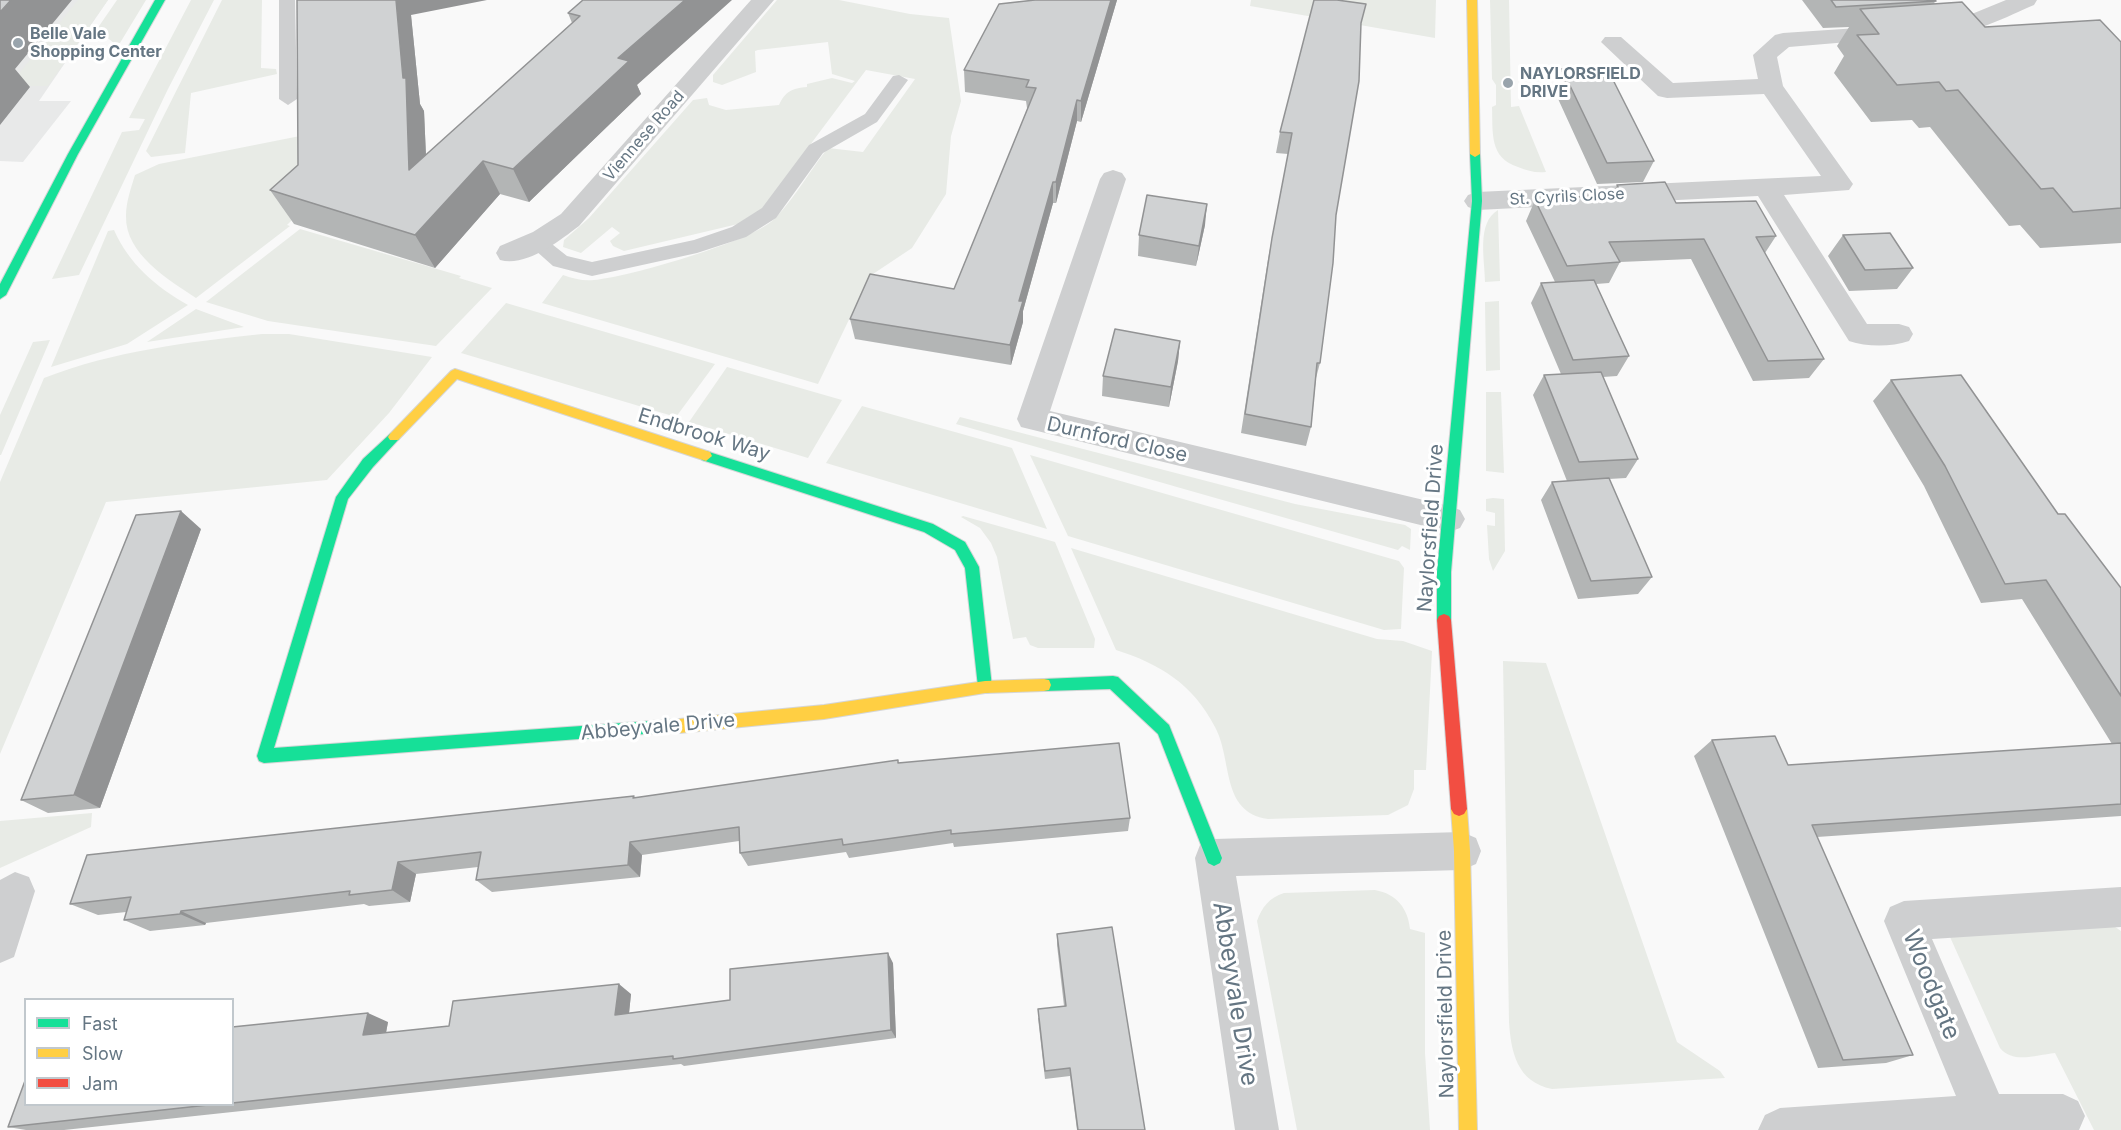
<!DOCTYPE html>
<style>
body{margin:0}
#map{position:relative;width:2121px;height:1130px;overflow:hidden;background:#f9f9f9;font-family:Inter,sans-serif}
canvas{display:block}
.legend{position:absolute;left:24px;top:998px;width:210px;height:108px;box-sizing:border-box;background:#fff;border:2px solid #c1c8cd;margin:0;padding:8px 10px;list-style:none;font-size:18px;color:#657683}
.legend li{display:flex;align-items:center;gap:12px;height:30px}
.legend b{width:30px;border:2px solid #c1c8cd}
</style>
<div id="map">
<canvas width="2121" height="1130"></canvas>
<ul class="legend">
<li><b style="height:8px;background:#16e098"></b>Fast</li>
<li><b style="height:8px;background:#ffcf43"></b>Slow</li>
<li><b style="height:8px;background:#f24e42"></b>Jam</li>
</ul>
</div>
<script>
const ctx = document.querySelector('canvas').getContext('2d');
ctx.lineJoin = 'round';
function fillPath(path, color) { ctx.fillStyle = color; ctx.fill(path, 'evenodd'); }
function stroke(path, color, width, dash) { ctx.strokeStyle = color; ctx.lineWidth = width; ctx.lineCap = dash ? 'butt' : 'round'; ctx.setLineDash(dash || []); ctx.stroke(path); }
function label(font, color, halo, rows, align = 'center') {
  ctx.font = font + ' Inter,sans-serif'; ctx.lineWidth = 6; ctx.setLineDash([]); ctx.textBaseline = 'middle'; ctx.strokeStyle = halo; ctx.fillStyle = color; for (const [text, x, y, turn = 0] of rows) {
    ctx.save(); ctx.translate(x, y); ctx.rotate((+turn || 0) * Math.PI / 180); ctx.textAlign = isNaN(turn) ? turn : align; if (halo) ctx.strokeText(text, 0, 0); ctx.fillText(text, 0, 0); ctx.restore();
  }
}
fillPath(new Path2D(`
 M0 0H108L39 101H71L23 162 0 161Z`), '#e8e9e9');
fillPath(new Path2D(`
 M78 0H108L48 86H9Z
 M117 0H146L120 43 115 44 97 29Z
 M191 0H214L168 89 79 275 52 279 122 132 139 130 145 119 129 118Z
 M222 0H262L261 68 276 69 277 74 191 93 185 153 151 157 146 151Z
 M777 0H839L910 14 949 18 961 101 951 136 946 194 912 248 870 276 818 384 542 303 563 275C574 279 583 281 594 280 629 277 748 242 772 221 792 203 810 170 828 148L863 152 915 79 866 70 763 208 738 224 624 251 613 246 610 241 620 233 612 227 581 253 563 247 564 240 589 218 693 100 707 98 709 105 726 110 779 105C785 92 792 88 807 87V84L832 78 852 83 855 81 832 74 828 42 758 50 755 51 756 72 722 85 713 82V75Z
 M1251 0H1436L1435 38 1250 6Z
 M1490 0H1509L1511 107 1519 106 1546 172C1535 173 1528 171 1518 167 1489 158 1493 132 1492 107L1496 105V85L1492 79Z
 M310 134 313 199 287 225 290 226 196 298C169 280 125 254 126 216 126 202 131 188 135 175L159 164Z
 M1498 210 1500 281 1485 282C1485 260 1476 223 1498 210Z
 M300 229 461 276 459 278 492 288 436 346 268 321 206 302Z
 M114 230C129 264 156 287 188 305L127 344 51 367 108 231Z
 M1499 301 1500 370 1486 371 1485 302Z
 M506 303 715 364 676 417 461 353Z
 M196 309 244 327 147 342Z
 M262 334H289L432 357 389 413 327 480 106 502 0 754V482L44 378C113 351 189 342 262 334Z
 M50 340 1 455H0V415L33 342Z
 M727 367 842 400 808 458 689 422Z
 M1486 392H1501L1504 473 1486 471Z
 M862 406 1012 448 1047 529 826 463Z
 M960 417 1295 504 1405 525 1411 529 1410 550 1402 546 1398 550 956 424Z
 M1030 455 1399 561 1404 568 1401 629 1384 630 1068 536Z
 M1493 498 1504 499 1505 551 1493 571 1489 559 1487 525 1495 526V513L1486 511V499Z
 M963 516 1055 542 1095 639 1094 648H1038L1030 645 1026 637 1013 639 997 557 991 543 980 528 961 517Z
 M1071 548 1377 639 1403 641 1432 651 1426 770H1414V789L1408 805 1388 815 1268 819C1220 812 1233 760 1215 727 1193 684 1160 664 1116 650Z
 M1503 661 1546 663 1677 1042 1720 1071 1725 1078 1552 1089C1517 1082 1511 1052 1509 1022Z
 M92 813 91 827 0 868V821Z
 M1375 890C1397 894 1408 909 1410 929L1425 933V1053L1430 1130H1297L1257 921C1262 907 1269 898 1284 893Z
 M2108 922 2121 931V1130H2094L2055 1053C2036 1055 2013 1064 2000 1048L1950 937Z`), '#e8ebe6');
const fast = new Path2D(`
 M155 0H165L78 154 6 295 0 299V284L68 154Z
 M1475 151 1480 154 1482 201 1451 572V620L1449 624 1444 626 1439 624 1437 620V572L1472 201 1470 154Z
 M394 432 398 434 400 437 398 440 373 467 348 499 274 748 679 719 684 721 686 726 684 731 264 763 259 761 257 756 336 497 363 459 390 434Z
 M706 451 933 524 965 542 979 567 992 687 990 692 985 693 980 692 978 687 965 568 955 550 924 532 702 460 700 456 702 452Z
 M1113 676 1118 677 1169 725 1222 858 1220 863 1214 866 1208 863 1158 734 1110 689 1044 691 1039 690 1037 685 1039 680 1044 679Z`);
const slow = new Path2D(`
 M1467 0H1477L1480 154 1475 157 1470 154Z
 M455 369 710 452 712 456 706 461 457 379 398 440H390L388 437 390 434 451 371Z
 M1044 679 1049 680 1051 685 1049 690 1044 691 985 693 824 719 679 733 674 731 672 726 674 721 679 719 824 705 985 681Z
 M1459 802 1464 804 1467 809 1470 851 1477 1130H1459L1454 851 1451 809 1454 804Z`);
const jam = new Path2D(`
 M1444 614 1449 616 1451 620 1467 809 1464 814 1459 816 1454 814 1451 809 1437 620 1439 616Z`);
stroke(fast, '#d5d6d7', 2);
stroke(slow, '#d5d6d7', 2);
stroke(jam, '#d5d6d7', 2);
fillPath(new Path2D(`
 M279 0H295L297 99 288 105 279 99Z
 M899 75 908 80 877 122 823 153 776 218 746 237 697 253 592 276 553 266 526 242 529 237H543L567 256 592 262 694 240 732 227 762 208 809 145 865 114 893 76Z`), '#cecfd0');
fillPath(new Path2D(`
 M751 0H774L579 226C559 241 527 267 500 260L496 253 500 246 533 232 561 214Z
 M2006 0H2037L2034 5C2006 17 1958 42 1928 35L1924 30 1928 25 1962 18Z
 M1888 26 1896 28 1900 33 1896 38 1789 47 1777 57 1783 86 1853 184 1849 190 1784 195 1867 324H1899L1909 327 1913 334 1909 341C1891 347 1867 347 1849 341L1758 196 1477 210 1468 207 1464 201 1468 195 1477 192 1821 176 1764 94 1667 98 1658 96 1601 42 1605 37H1621L1673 83 1758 79 1753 55 1775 35 1783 33Z
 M1113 170 1122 173 1126 179 1050 411 1449 506 1460 510 1465 519 1460 528 1449 532 1021 427 1017 419 1100 179 1104 173Z
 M1462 832 1476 838 1481 851 1476 864 1462 870 1236 876 1279 1130H1235L1195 858 1200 845 1214 839Z
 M15 872 29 877 35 891 14 957 0 963V880Z
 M2121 887V927L1932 939 1999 1094H2063L2078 1101 2085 1116 2079 1130H1758L1765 1115 1780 1108 1956 1096 1884 921 1890 907 1904 901Z`), '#cecfd0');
fillPath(fast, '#16e098');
fillPath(slow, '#ffcf43');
fillPath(jam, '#f24e42');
fillPath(new Path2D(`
 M583 0 637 85 641 94 529 202 500 194 435 268 294 224 270 190 298 165 411 15 420 104 424 111 426 155 572 23 568 13Z
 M1035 0H1117L1081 122 1077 121 1056 203H1053L1023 311V322L1011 365 855 339 850 319 954 289 1028 108H1027L1026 101 965 92 964 70Z
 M1802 0H1935L1936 1 1934 3 1985 27 2121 42V243L2040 248 2020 225 2009 226 1930 127 1919 128 1912 120 1871 122 1834 73 1844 56 1837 46 1849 27 1823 28Z
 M1361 23 1336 215 1320 363 1316 378 1311 427 1306 446 1241 433 1268 259 1288 154 1276 153 1280 132Z
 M1562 69 1654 161 1643 182 1597 184 1554 90Z
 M1617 185 1776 236 1765 253 1824 359 1809 378 1753 381 1691 259 1620 262 1609 283 1596 284 1629 356 1617 376 1603 377 1638 459 1626 478 1609 479 1652 577 1638 594 1578 599 1541 500 1552 482 1567 481 1533 395 1544 375 1561 374 1531 303 1541 283 1555 282 1526 221 1535 200 1612 195Z
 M1205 225 1196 266 1138 256 1139 235Z
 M1843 235 1913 268 1897 289 1849 291 1828 256Z
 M1180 341 1178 361 1169 407 1102 396 1103 376Z
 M1891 380 2058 514 2121 588V816L1817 837 1913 1055 1886 1063 1818 1068 1694 756 1712 740 1788 765 2112 744 2022 599 1981 603 1924 486 1873 401Z
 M201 529 100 808 48 813 21 800Z
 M898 763 1130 818 1128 831 954 847 953 843 849 858 846 852 748 866 740 853 739 841 642 855 640 877 492 892 476 880 478 867 416 874 410 902 369 906 364 904 206 923 205 925 150 931 124 920 126 912 98 915 70 904 636 798Z
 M1057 934 1145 1130H1077L1070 1076 1045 1079 1038 1018 1064 1006 1057 945Z
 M893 963 896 1038 684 1066 681 1064 64 1130H26L8 1127 26 1104H232V1027L388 1022 386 1033 449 1026 631 994 629 1013 730 1000Z`), '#b3b5b5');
fillPath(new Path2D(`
 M11 0H72L15 69 30 87 0 125V12Z
 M396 0H487L411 15 420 104 424 111 428 203 409 170 403 78Z
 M685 0H732L637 85 641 94 529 202 513 169 618 58Z
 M1111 0H1117L1081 122V101Z
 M1077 100V121L1056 203V182Z
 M483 161 500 194 435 268 415 235Z
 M1053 182V203L1023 311V322L1011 365 1010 345 1019 301Z
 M1207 204 1205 225 1196 266 1199 246Z
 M1180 341 1178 361 1169 407 1171 387Z
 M181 511 201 529 100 808 74 795Z
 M630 842 642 855 640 877 628 865Z
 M398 862 416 874 410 902 392 890Z
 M181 911 206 923 205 925 180 914Z
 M888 953 893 963 896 1038 891 1030Z
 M619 984 631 994 628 1023 615 1015Z
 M368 1013 388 1022 384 1043 363 1035Z`), '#929394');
const building = new Path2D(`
 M0 0H11L0 12Z
 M297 0H396L403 78H406L409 170 580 16 568 13 583 0H685L618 58 629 61 513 169 483 161 415 235 270 190 298 165Z
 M1035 0H1111L1081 101 1077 100 1056 182H1053L1019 301H1023L1010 345 850 319 870 274 954 289 1036 88 1026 87 1029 80 964 70 999 4Z
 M1314 0H1337L1366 4 1361 23 1359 81 1336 215 1333 263 1320 363H1317L1311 427 1245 414 1272 238 1292 133 1280 132Z
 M1831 0H1935L1936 1 1836 7Z
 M1962 2 1985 27 2100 20 2121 42V208L2073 212 2053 188 2041 189 1958 90 1946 91 1939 82 1897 85 1857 35 1879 34 1860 9Z
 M1606 66 1654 161 1607 163 1562 69Z
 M1665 182 1676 203 1756 201 1776 236 1756 237 1824 359 1768 361 1704 239 1609 242 1620 262 1567 266 1535 200 1622 194 1617 185Z
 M1147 195 1207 204 1199 246 1139 235Z
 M1890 233 1913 268 1865 270 1843 235Z
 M1594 280 1629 356 1573 360 1541 283Z
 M1115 329 1180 341 1171 387 1103 376Z
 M1601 372 1638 459 1579 462 1544 375Z
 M1961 375 2058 514H2065L2121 588V696L2046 580 2005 584 1945 466 1891 380Z
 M1609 478 1652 577 1591 581 1552 482Z
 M181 511 74 795 21 800 136 515Z
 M1775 736 1788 765 2121 743V804L1812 825 1913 1055 1843 1060 1712 740Z
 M1119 743 1130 818 951 834V830L843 845 842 839 740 853 739 827 630 842 628 865 476 880 481 852 398 862 392 890 349 895 350 891 181 911 180 914 124 920 131 897 70 904 87 855 634 796 633 798 898 760V763Z
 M1112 927 1145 1130H1078L1070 1068 1045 1071 1038 1009 1066 1006 1057 934Z
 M888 953 891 1030 673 1059V1056L232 1103V1027L368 1013 363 1035 449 1026 453 1001 619 984 615 1015 730 1000V969Z
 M26 1078V1104H217L8 1127Z`);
fillPath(building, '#d0d2d3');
stroke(building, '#929394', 1.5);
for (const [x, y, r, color] of [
 [18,43,6,"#99a4ac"],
 [1508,83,6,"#99a4ac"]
]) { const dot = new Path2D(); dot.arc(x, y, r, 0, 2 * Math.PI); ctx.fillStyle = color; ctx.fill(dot); stroke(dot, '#fff', 2); }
label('bold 16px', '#657683', '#fff', [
 ["Belle Vale",30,34],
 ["Shopping Center",30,52],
 ["NAYLORSFIELD",1520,74],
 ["DRIVE",1520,92]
], 'left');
label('16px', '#657683', '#fff', [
 ["Viennese Road",644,136,-49],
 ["St. Cyrils Close",1567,197,-3]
]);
label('20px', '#657683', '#fff', [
 ["Endbrook Way",704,435,17],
 ["Durnford Close",1117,440,13],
 ["Naylorsfield Drive",1431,528,-86],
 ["Abbeyvale Drive",658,727,-5],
 ["Naylorsfield Drive",1446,1014,-91]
]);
label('24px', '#657683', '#fff', [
 ["Woodgate",1931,985,68],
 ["Abbeyvale Drive",1235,994,81]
]);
</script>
